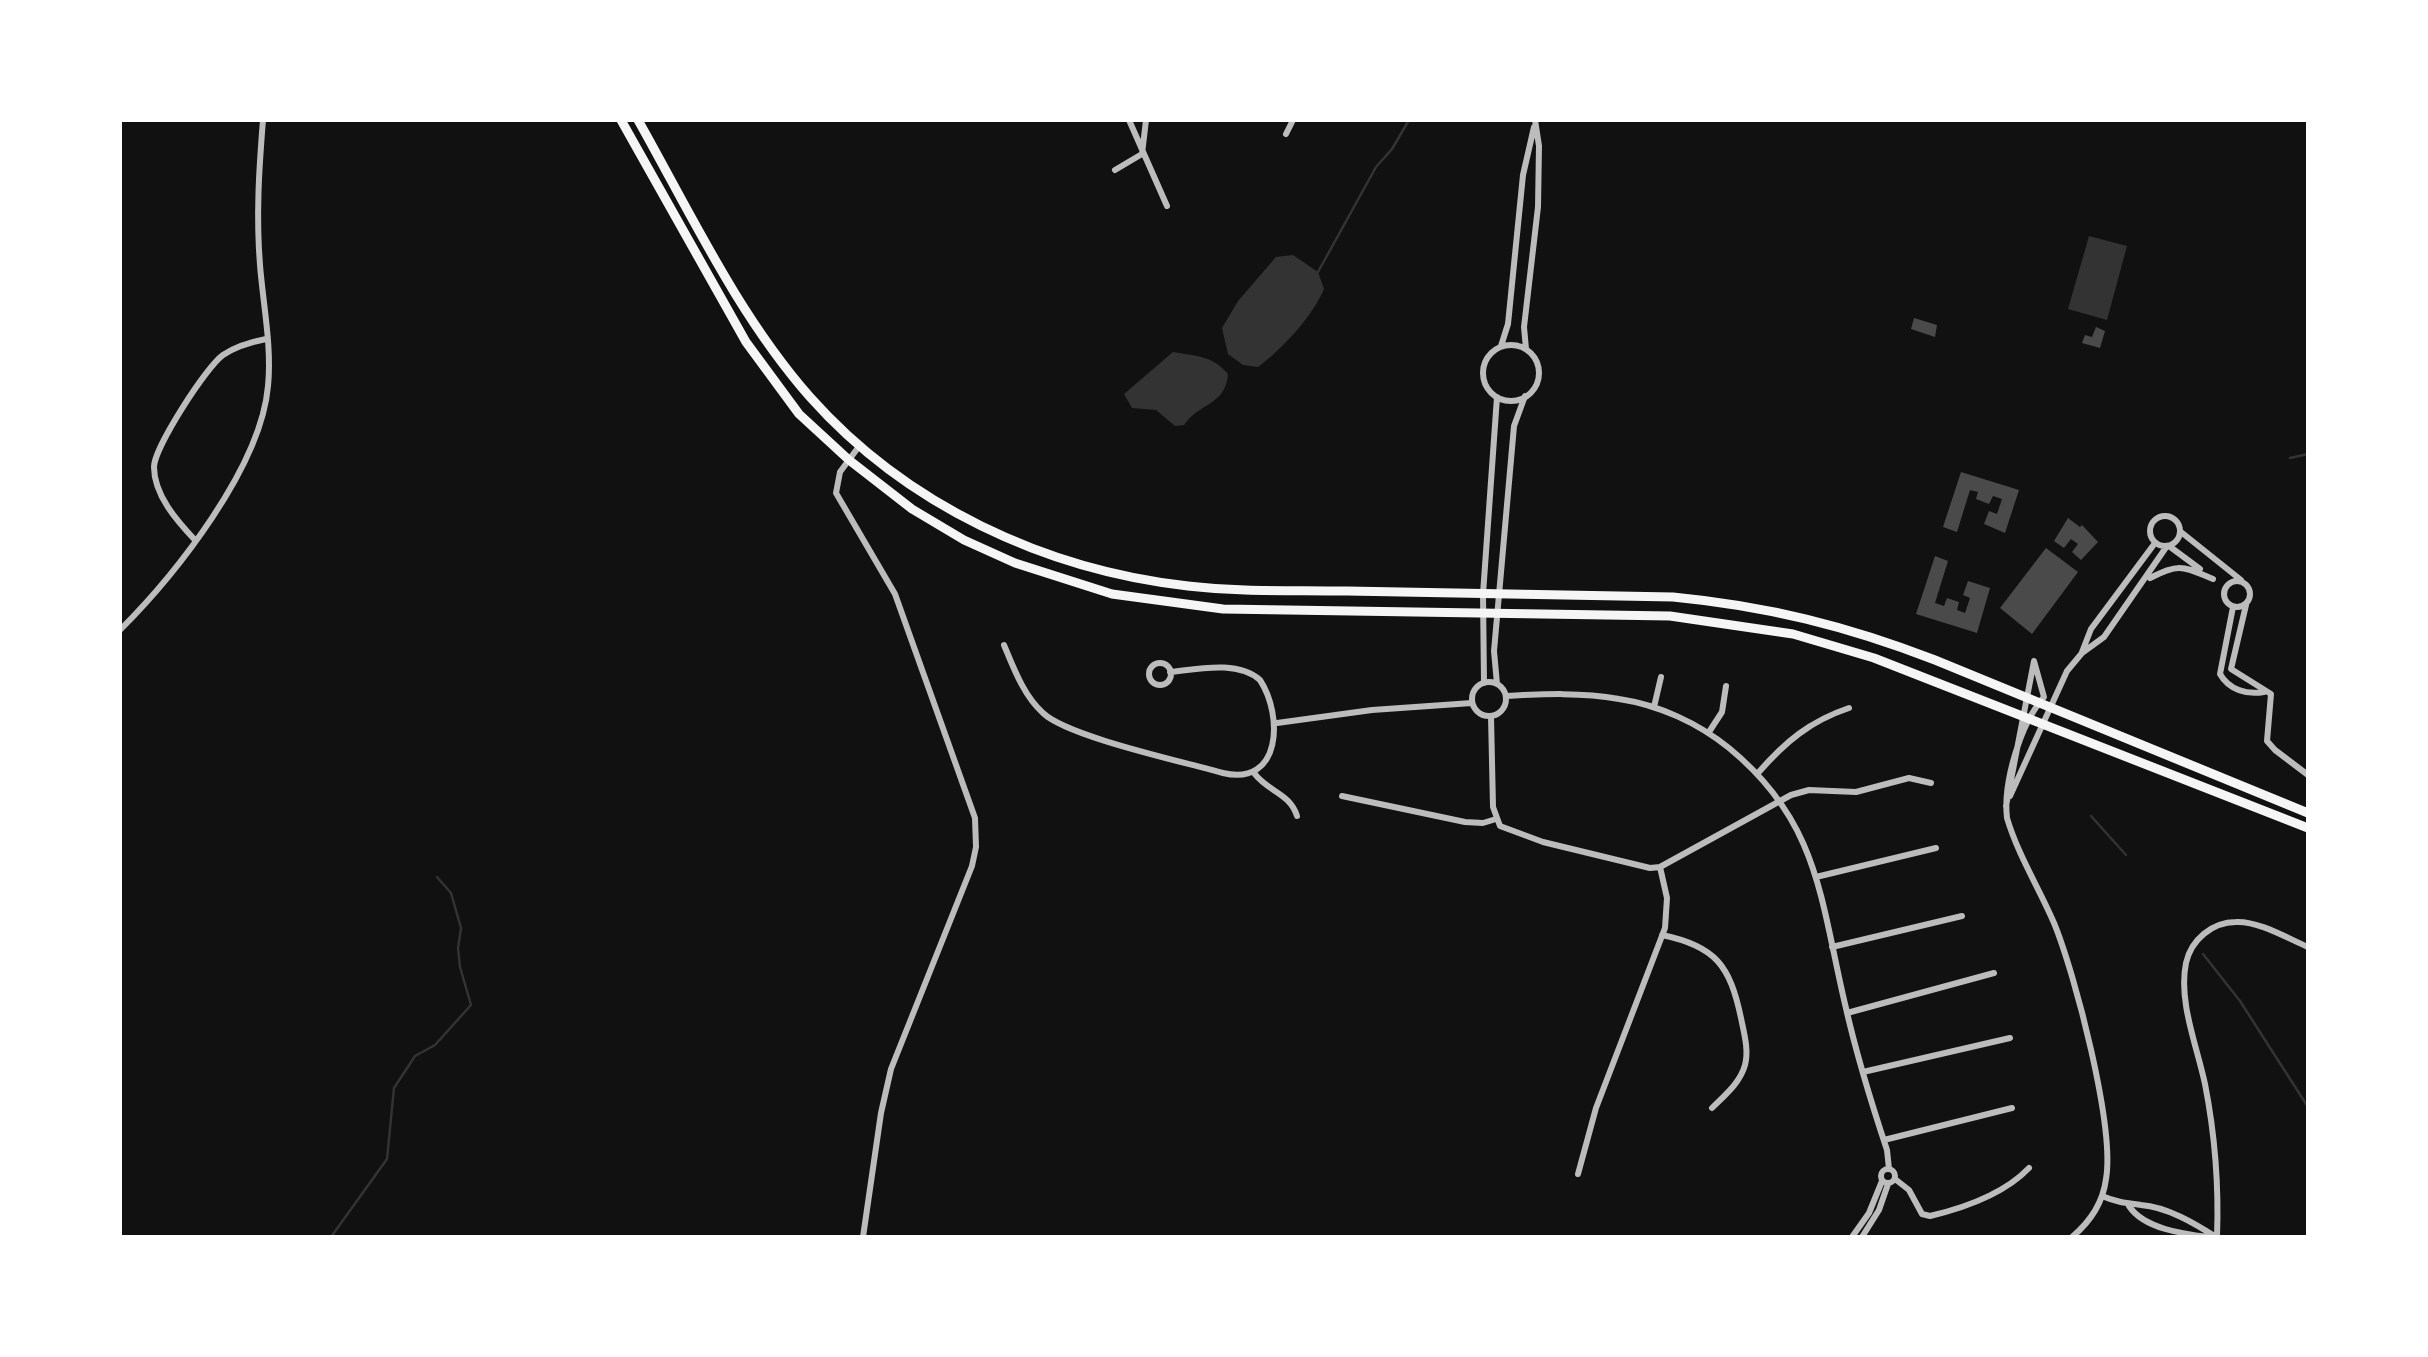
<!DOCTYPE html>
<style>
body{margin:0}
#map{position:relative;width:2428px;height:1357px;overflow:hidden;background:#111;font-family:Karla,sans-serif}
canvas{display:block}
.frame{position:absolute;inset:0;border:122px solid #fff;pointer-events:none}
</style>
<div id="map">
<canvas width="2428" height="1357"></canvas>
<div class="frame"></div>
</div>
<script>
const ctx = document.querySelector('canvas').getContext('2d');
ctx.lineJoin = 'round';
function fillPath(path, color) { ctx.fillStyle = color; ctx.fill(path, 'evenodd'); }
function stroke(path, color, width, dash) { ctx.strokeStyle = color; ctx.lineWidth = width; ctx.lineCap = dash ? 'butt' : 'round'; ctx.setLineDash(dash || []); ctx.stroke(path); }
fillPath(new Path2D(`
 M2089 236 2127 246 2107 320 2068 309Z
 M1293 255 1318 272 1324 289C1312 317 1283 348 1258 367L1243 365 1228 354 1222 328 1238 301 1276 257Z
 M1173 352C1195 356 1212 355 1228 374 1226 405 1199 403 1184 425L1175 426 1156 410 1132 408 1124 394Z`), '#333');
stroke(new Path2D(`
 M1318 272 1376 167 1392 149 1409 120
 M2290 458 2308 454
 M2091 816 2126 855
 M2203 954 2240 1001 2308 1107
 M331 1237 387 1159 394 1088 415 1056 435 1045 471 1005 460 967 458 948 461 928 451 893 437 877`), '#333', 2.5);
fillPath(new Path2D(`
 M1914 318 1937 325 1935 337 1911 329Z
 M2096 327 2105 331 2100 348 2082 343 2085 335 2092 337Z
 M1961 472 2019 490 2005 533 1984 524 1989 511 1997 514 2002 499 1993 496 1989 504 1976 499 1978 492 1970 490 1957 532 1943 527Z
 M2068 518 2080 527 2082 525 2098 542 2081 560 2072 552 2078 544 2071 539 2064 548 2054 541Z
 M2046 548 2078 572 2032 634 2000 608Z
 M1935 556 1948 561 1935 603 1944 606 1947 598 1959 602 1957 610 1965 613 1970 598 1963 595 1968 581 1990 588 1977 633 1916 614Z`), '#4a4a4a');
stroke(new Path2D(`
 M1129 120 1167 206
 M1286 134 1293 120
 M1115 170 1142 154 1146 120
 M1483 373a28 28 0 1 1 56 0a28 28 0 1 1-56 0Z
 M1501 346 1508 324 1523 175 1534 127
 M1526 349 1524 327 1538 207 1539 146 1535 120
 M860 445 840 472 836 493 895 594 975 818 976 847 972 866 891 1069 881 1113 863 1237
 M2150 531a15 15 0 1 1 30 0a15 15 0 1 1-30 0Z
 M2181 532 2241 580
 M195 540C177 521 154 495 154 467 154 448 206 367 223 355 236 346 251 342 266 339
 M2169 546 2200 569
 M2150 578C2180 562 2184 567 2213 579
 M2224 594a13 13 0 1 1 26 0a13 13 0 1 1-26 0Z
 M2246 605 2231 669 2271 694 2267 741 2275 750 2308 775
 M2233 607 2220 674C2229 690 2247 695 2264 692
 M120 630C176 574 261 467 268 386 272 346 263 304 260 265 256 216 259 169 263 120
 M1004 645C1014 669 1024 696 1043 713 1068 737 1185 762 1223 773 1282 787 1283 715 1260 680 1238 660 1198 669 1170 672
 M2082 652 2091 629 2155 543
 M1149 674a11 11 0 1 1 22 0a11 11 0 1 1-22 0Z
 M1472 699a17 17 0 1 1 34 0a17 17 0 1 1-34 0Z
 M1484 683 1483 594 1497 397
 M1497 684 1494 651 1514 426 1525 396
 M1506 696C1544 694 1581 692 1619 699 1659 705 1698 723 1729 748 1819 822 1820 898 1845 1004 1856 1053 1871 1102 1887 1150L1889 1169
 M1654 707 1661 677
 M1491 716 1493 807 1500 826 1543 842 1650 868 1660 867 1791 795 1809 790 1856 792 1909 778 1931 783
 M1277 723 1372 710 1472 703
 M1709 732 1722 712 1726 686
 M1254 773C1268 792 1290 793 1297 816
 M1758 773C1785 742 1810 721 1849 708
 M1342 796 1465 822 1483 823 1496 819
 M2010 796 2067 671 2082 653 2104 637 2167 546
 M2006 806 2034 661 2044 697C2020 724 2003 783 2007 818 2018 855 2039 888 2054 923 2075 974 2115 1127 2106 1179 2103 1202 2090 1222 2072 1237
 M1816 877 1936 848
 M1662 935C1716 946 1730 966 1741 1018 1744 1033 1749 1050 1745 1065 1740 1083 1725 1095 1712 1108
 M1832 947 1962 916
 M1847 1013 1994 973
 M1863 1072 2010 1038
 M1884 1140 2012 1108
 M1881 1176a7 7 0 1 1 14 0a7 7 0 1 1-14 0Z
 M1578 1174 1596 1108 1665 928 1667 898 1660 867
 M1895 1179 1909 1190 1922 1214 1930 1216C1964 1208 2005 1193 2029 1168
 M2102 1196C2116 1202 2126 1203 2141 1205 2167 1207 2194 1223 2216 1237
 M2129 1206C2144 1229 2184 1234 2209 1237
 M1852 1237 1869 1213 1882 1181
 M1862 1237 1879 1210 1888 1184
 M2217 1237C2219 1185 2215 1135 2205 1084 2197 1046 2178 1001 2186 963 2191 940 2212 922 2236 922 2259 921 2287 938 2308 947`), '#bcbcbc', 6);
stroke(new Path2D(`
 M621 120 746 342 799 414 849 460 912 509 964 540 1015 563 1112 594 1223 609 1670 616 1793 634 1874 658 2308 828
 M638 120C691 214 738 315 810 397 906 505 1045 570 1188 586 1240 592 1294 590 1347 591 1456 593 1565 594 1673 597 1767 606 1847 626 1935 660L2308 813`), '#f5f5f5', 9);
</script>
